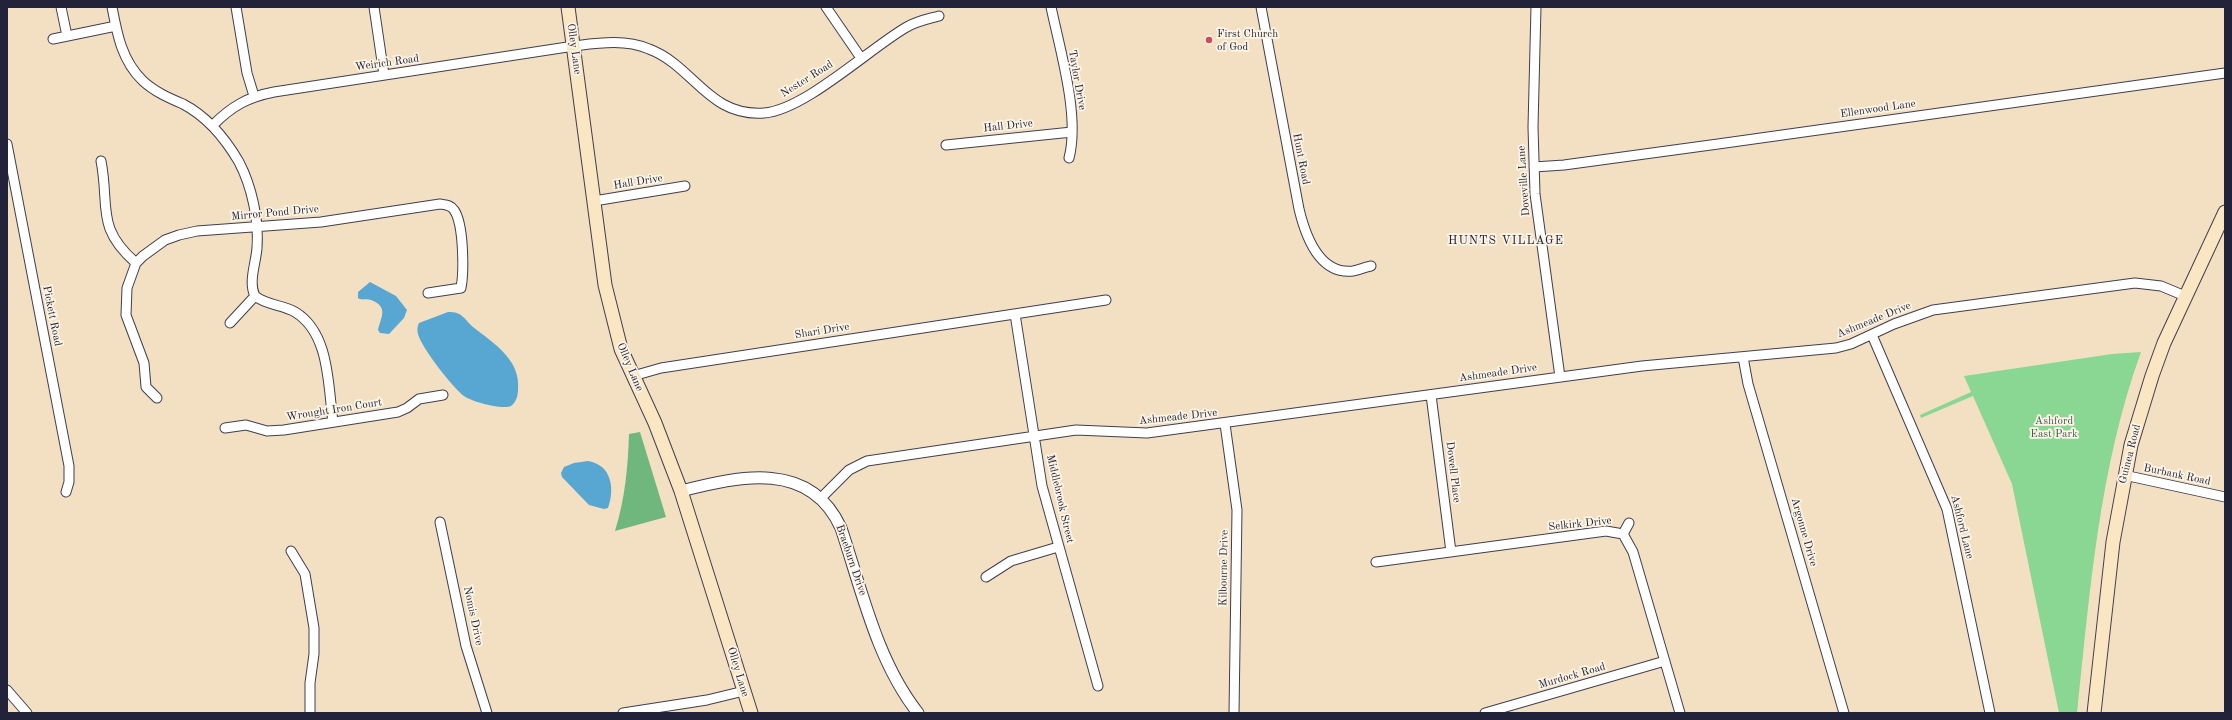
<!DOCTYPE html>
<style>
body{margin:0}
#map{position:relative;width:2232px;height:720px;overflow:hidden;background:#f3e0c2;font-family:"Old Standard TT",serif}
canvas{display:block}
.frame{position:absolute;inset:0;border:8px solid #22223b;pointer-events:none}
</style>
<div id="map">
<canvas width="2232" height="720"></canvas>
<div class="frame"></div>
</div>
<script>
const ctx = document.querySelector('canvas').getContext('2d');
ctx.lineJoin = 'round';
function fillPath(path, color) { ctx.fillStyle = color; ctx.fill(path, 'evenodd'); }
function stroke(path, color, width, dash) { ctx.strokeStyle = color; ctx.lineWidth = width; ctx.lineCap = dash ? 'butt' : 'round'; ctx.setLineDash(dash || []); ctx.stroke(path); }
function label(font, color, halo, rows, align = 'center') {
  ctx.font = font + ' "Old Standard TT",serif'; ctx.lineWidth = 3.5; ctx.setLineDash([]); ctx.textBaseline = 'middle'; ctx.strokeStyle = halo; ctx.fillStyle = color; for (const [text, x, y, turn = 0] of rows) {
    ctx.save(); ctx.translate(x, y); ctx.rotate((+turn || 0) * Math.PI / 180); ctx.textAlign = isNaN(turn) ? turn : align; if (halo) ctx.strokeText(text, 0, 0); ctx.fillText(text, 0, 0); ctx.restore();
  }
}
fillPath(new Path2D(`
 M2141 352C2099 468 2090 591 2077 713H2059L2012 484 1973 396 1921 418 1920 415 1971 392 1964 376 2112 354Z`), '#8ad693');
fillPath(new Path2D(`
 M640 432 666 517 615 531C625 499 628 467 629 434Z`), '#6fb77d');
fillPath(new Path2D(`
 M370 282 396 296 407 310 404 318 389 334 380 333 378 330C381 317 389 307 371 300 366 298 362 301 358 298V292Z
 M448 312C463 312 463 318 473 327 493 343 521 359 518 390 518 396 516 402 511 406 503 410 472 402 464 396 453 388 421 347 418 334 417 330 417 327 419 323Z
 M588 461C612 465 615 489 608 508L604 509 589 505 562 477 561 473 564 467 574 463Z`), '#58a6d2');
const minor = new Path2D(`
 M61 7 67 36
 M112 7C117 34 122 61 143 81 155 92 169 98 183 104 208 117 225 138 239 162 252 187 259 220 257 248 256 263 248 282 255 296
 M236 7 247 73 254 96
 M374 7 384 75
 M826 7 861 58
 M1051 7C1060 50 1080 116 1069 158
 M1261 7 1299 209C1305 234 1319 275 1353 271 1359 270 1365 267 1371 266
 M1536 7 1533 127 1535 194 1560 377
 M53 39 116 26
 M213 125C232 106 248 97 274 92L574 46C599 43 625 39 649 49 694 66 708 117 764 113 804 110 868 50 905 28 916 21 928 19 939 16
 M7 144 69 466V482L66 492
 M946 145 1072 132
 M101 161C110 207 95 227 136 263
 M1534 167 1564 165 1718 144 2225 73
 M594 201 685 186
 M255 296C266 305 283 305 295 312 330 333 328 386 333 422
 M1015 314 1042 486 1098 686
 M230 323 255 296
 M1872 335 1947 509 1990 713
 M1743 357 1748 384 1844 713
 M633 376 661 368 1106 300
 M1431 395 1451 552
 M157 398 146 387 144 363 126 315 127 288 136 263 143 256 165 240 179 235 197 231 321 222 440 204C446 205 451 205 454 210 464 224 464 272 461 288L428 293
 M1225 424 1237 510 1234 713
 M225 428 246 425 267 431 284 430 398 412 407 408 419 399 443 395
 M2124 475 2225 497
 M821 498 849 470 867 461 1076 430 1147 433 1642 366 1836 348 1851 344 1894 324 1933 310 2135 283 2161 286 2185 296
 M440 522 466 646 487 713
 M1623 534 1629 523
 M291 551 305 574 314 628V654L310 683V713
 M1376 562 1606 531 1623 534 1633 552 1680 713
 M986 577 1011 561 1058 547
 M7 690 27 713
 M623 713 707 700 744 691
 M1485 713 1665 661`);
const tertiary = new Path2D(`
 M681 491C740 476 810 460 841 528 862 591 877 661 918 713`);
const secondary = new Path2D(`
 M568 7 605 285 621 349 655 423 681 491 751 713
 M2094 713 2113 542 2131 445 2152 376 2164 343 2225 212`);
stroke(minor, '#413e4f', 11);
stroke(tertiary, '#413e4f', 13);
stroke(secondary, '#413e4f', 15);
stroke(minor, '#fff', 9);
stroke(tertiary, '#fff', 11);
stroke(secondary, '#fbe6c4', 13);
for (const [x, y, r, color] of [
 [1209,40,4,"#d1495b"]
]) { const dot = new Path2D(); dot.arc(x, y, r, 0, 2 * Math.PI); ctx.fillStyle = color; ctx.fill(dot); stroke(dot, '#fcf5e5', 1.5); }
label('11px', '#22223b', '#fcf5e5', [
 ["First Church",1217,34],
 ["of God",1217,47]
], 'left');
label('11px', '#22223b', '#fcf5e5', [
 ["Olley Lane",574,49,82],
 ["Weirich Road",387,63,-8],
 ["Nester Road",807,79,-32],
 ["Taylor Drive",1077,80,80],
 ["Ellenwood Lane",1878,109,-8],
 ["Hall Drive",1008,126,-6],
 ["Hunt Road",1301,159,79],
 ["Doveville Lane",1524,181,-94],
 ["Hall Drive",638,182,-9],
 ["Mirror Pond Drive",275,213,-5],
 ["Pickett Road",52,316,79],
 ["Ashmeade Drive",1874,320,-22],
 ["Shari Drive",822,331,-9],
 ["Olley Lane",630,367,67],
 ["Ashmeade Drive",1498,373,-8],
 ["Wrought Iron Court",334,410,-9],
 ["Ashmeade Drive",1178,417,-6],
 ["Guinea Road",2130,454,-76],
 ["Dowell Place",1453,472,83],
 ["Burbank Road",2177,475,12],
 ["Middlebrook Street",1060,499,77],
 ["Selkirk Drive",1580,524,-6],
 ["Ashford Lane",1962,527,76],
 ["Argonne Drive",1804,532,74],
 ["Braeburn Drive",851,560,71],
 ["Kilbourne Drive",1224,568,-89],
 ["Nomis Drive",473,616,78],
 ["Olley Lane",738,672,73],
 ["Murdock Road",1572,676,-16]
]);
label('11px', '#415855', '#fcf5e5', [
 ["Ashford",2054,421],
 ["East Park",2054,434]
]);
ctx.letterSpacing = '1px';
label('12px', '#22223b', '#fcf5e5', [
 ["HUNTS VILLAGE",1506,241]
]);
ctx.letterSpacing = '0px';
</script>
